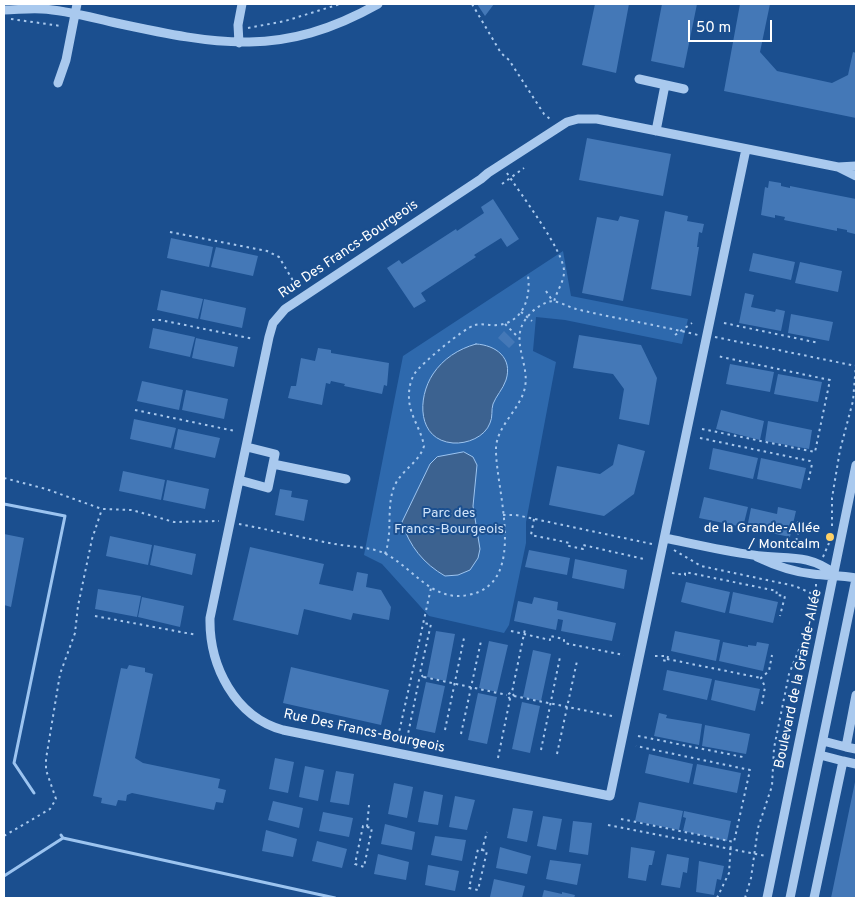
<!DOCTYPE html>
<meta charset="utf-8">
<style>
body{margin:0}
#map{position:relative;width:860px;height:902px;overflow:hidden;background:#1b4f8f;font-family:Overpass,sans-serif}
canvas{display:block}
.frame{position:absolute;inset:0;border:5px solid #fff;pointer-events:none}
.scale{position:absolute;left:688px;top:20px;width:84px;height:22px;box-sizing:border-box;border:2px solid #fff;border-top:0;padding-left:6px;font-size:15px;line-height:18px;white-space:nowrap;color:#fff;-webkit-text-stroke:4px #1b4f8f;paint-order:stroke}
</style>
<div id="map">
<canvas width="860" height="902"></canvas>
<div class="frame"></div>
<div class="scale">50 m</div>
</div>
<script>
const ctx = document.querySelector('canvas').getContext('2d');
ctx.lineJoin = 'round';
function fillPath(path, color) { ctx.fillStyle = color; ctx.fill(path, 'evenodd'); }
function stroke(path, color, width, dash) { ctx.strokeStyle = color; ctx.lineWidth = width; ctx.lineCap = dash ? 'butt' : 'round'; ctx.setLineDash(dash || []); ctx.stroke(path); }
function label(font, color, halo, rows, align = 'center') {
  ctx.font = font + ' Overpass,sans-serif'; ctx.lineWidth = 4; ctx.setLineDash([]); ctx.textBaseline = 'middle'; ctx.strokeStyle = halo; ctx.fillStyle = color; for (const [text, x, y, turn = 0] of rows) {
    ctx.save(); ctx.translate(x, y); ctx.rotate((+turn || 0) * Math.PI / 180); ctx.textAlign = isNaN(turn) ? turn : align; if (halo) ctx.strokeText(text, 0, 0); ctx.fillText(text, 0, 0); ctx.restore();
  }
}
fillPath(new Path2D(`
 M563 251 571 296 688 319 682 344 565 320 536 317 533 351 556 362 526 522V543L509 625 504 633 429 616 382 564 364 555 403 356Z`), '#2e69ad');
const water = new Path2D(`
 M476 344C496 345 513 358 506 380 503 389 496 396 493 404 491 410 493 417 490 423 485 437 467 444 453 443 417 440 417 398 433 374 443 359 458 349 476 344Z
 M464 452 473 457 477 465 473 506 480 549 478 558 470 570 458 575 445 576C424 564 409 546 402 522L430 464 437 457Z`);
fillPath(water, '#3c6290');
stroke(water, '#9cc4f0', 1);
stroke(new Path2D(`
 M4 504 65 516 14 763 34 793
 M61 835 63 838 335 898
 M4 876 63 838`), '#9cc4f0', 3);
fillPath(new Path2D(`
 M477 4H494L485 16Z
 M595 4H629L616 73 582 65Z
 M662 4H697L684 68 651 61Z
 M740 4H770L760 52 777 71 832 83 848 75 853 52 856 53V118L724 91Z
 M587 138 671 154 663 196 579 180Z
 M769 181 781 183V186L790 188V186L856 199 855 234 847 232V230L837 228V231L784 220 785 217 775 215V218L761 215 765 187 768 188Z
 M493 199 519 239 507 247 501 238 474 255 476 257 421 293 426 301 414 308 387 268 399 260 402 264 456 229 457 231 484 213 481 207Z
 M665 211 688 216 687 221 704 224 702 233 699 232 697 247H699L691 296 651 289Z
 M620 216 639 220 623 301 582 293 597 217 618 221Z
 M171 238 213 247 209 267 167 258Z
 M216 247 258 256 253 276 211 267Z
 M753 253 795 262 791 280 749 271Z
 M800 262 842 271 838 292 795 283Z
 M161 290 203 299 198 319 157 310Z
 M745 293 754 295 751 307 775 312 776 309 785 311 781 331 739 323Z
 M204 299 246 308 242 328 200 319Z
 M791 314 833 322 829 341 788 333Z
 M153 328 195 337 190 357 149 348Z
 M504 331 515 342 509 348 498 338Z
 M579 335 641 345 657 378 649 425 619 419 624 389 613 374 573 368Z
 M196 338 238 347 234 367 192 358Z
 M318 348 331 350V353L389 363 387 386 384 385 382 394 344 386 345 384 331 381 330 384 326 383 322 405 288 398 291 386H296L301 358 315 361Z
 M730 364 774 372 770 392 726 384Z
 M778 374 822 382 818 402 774 394Z
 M142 381 183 390 179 410 137 401Z
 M186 390 228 399 224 419 182 410Z
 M721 410 764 421 760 440 716 429Z
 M134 419 176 428 171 448 130 439Z
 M768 421 812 430 809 449 765 441Z
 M178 429 220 438 215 458 174 449Z
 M618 444 645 451 634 494 604 516 549 505 557 466 600 474 613 465Z
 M713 448 758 458 753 479 709 469Z
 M761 458 806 468 801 489 757 479Z
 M123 471 165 480 161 500 119 491Z
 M167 480 209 489 205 509 163 500Z
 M280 489 292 491 291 497 308 500 304 521 275 515Z
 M704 497 748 507 743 527 699 518Z
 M778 507 796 511 790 537 747 528 751 508 777 514Z
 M4 534 24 538 11 607 4 605Z
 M110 536 152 545 148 565 106 556Z
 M154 545 196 554 192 575 150 565Z
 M250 547 324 564 319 584 353 591 357 572 368 574 366 587 381 590 391 607 389 620 353 613 351 620 304 609 298 635 233 620Z
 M529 550 570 558 567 575 525 567Z
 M575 559 627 570 624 589 572 578Z
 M686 582 730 592 725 613 681 602Z
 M98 589 141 596 137 617 95 609Z
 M733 592 778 602 773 623 729 613Z
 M142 597 184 606 180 627 138 617Z
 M534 597 558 602 557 610 616 623 612 641 561 631 563 620 558 619 556 630 514 621 518 601 532 604Z
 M436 631 455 634 446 681 427 677Z
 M675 631 720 640 716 661 671 651Z
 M489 641 508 645 497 692 479 688Z
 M723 642 748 647V645L756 646 757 642 769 644 763 671 719 661Z
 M533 650 551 654 541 701 523 697Z
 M129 665 145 668V672L153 674 135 758 143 763 220 779 218 788 226 790 223 803 216 802 214 810 132 793 127 795 126 801 118 800 116 806 101 803 102 798 93 796 121 668 127 669Z
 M291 667 389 690 381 725 283 703Z
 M667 670 712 679 707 700 663 690Z
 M715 680 760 689 755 711 711 700Z
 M426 682 445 686 435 733 416 729Z
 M478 693 497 697 487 744 468 740Z
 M522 702 540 706 530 753 512 749Z
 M659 713 667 715 666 718 702 724 699 745 654 736Z
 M705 725 750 734 746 754 702 746Z
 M649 754 693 764 689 783 645 773Z
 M275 758 294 762 288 793 269 789Z
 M697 764 741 773 737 793 693 784Z
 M305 766 324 770 318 801 299 797Z
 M336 771 354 774 349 805 330 802Z
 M855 782 856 898H831Z
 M394 783 413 787 407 818 388 814Z
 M424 791 443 795 438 825 418 822Z
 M455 796 475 800 467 830 449 827Z
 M273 801 303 808 299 828 268 820Z
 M639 802 683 811 679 830 635 821Z
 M513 808 533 811 527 842 507 838Z
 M684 811 731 821 727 841 683 831 686 818 683 817Z
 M323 812 353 818 349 837 319 831Z
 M543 816 562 819 556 850 537 846Z
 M573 821 592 823 588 855 569 852Z
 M385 824 415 832 412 850 381 844Z
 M266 830 297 839 293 857 262 851Z
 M435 836 466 840 462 861 431 855Z
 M317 841 347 849 342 868 312 861Z
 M500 847 531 856 527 874 496 868Z
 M631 847 655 851 652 865H649L646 881 628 878Z
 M378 854 409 862 406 880 374 874Z
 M667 854 689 858 687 873 683 872 680 888 661 885Z
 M550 860 581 864 577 885 546 879Z
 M699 861 724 866 721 880 717 879 714 895 696 892Z
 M428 865 459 871 455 891 425 885Z
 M494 879 525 886 522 898 490 897Z
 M544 890 562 894V892L575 895 574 898H542Z`), '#4478b7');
stroke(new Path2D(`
 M472 4 501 53 509 60 544 114 551 120
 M11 19 61 26
 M248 28 285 21 340 4
 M507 173C519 192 565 252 564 272 564 282 556 292 554 302
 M502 184 524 168
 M170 232 267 251 279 257 295 284
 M546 291 552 300
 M521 312 532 321
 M152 320H160L254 339
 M724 323 819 343
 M505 324 519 338
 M675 335 692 323
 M715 337 856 366
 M135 410 235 431
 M702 429 815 452 830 380 717 356
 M700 438 810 461 812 464 808 483
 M4 478 46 489 102 509 132 510 174 522 219 521
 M503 515H516L652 544
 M534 519 531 535 570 543 569 546 583 549V545L644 559
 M239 524C271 530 303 538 335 544 351 547 372 547 386 554 414 569 432 602 468 595 530 584 495 489 496 448 497 425 521 409 525 387 529 367 515 347 521 328 525 317 536 306 548 302 556 299 568 307 576 309 617 319 658 325 698 335
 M832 526V498L840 450 853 401 856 364
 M795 547 800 523 797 522
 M674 550 701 566 795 586 815 595
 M385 554C393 532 386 508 394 487 401 470 419 463 424 446 421 428 408 414 409 395 409 387 411 379 415 373 422 363 464 328 475 325 482 323 490 326 497 325 523 323 531 298 528 276
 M823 557 829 543
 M672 573 685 575V572L777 591 776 595 785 596 780 616
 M816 606V583
 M95 616 197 635
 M511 631 550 640V636L564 639V643L624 655
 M655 656H668L667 661 662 660 663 658
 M667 659 761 678
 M424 677 507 695
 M514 696 612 716
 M510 699 507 695 512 692
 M762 704 765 687 761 678 769 671 772 655
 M445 730 464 638
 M461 734 481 641
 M638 736 743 757
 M398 737 431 588
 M407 739 419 680 423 677 420 673 431 624 422 623
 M541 750 560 657
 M557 754 577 661
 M498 758 510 699 514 696 512 692 525 629
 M621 819 734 842 750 770 636 746
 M608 825 766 856
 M367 827 372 828 364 867 355 864 363 826 367 827 369 805
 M4 836 50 809 56 799 46 770V759L60 674 75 633 78 606 92 539 102 509
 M482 850 487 851 478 890 469 888 478 849 482 850 487 832
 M717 898 729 873 731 842
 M745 898 751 878 758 828 772 786 774 748 789 674 814 613`), '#a9c9ee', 2, [2.5, 4]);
stroke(new Path2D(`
 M4 10C16 10 29 8 42 9 66 10 93 18 116 23 218 45 282 58 378 4
 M239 43 238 25 242 4
 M639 79 684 89
 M58 83 66 60 77 4
 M656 131 665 85
 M746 149 610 796 283 730C235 717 209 666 210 618L269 337 273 323 285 309 481 179 488 173 567 122 578 119H597L838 167 856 176
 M838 167 856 166
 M273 464 346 479
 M239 480 268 488 275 454 247 447
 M665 538C694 544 724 551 753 555 784 560 807 552 835 574
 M757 557C776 566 793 572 813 574 829 576 840 575 856 578
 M823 741 846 747 856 695
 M846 747 856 749
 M843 761 856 764
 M767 898 856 465
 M790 898 856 579
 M814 898 843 761 820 755`), '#a9c9ee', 9);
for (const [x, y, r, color] of [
 [830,537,5,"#ffd166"]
]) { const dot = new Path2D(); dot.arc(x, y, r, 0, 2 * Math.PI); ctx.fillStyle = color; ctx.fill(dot); stroke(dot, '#1b4f8f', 2); }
label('14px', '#fff', '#1b4f8f', [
 ["Rue Des Francs-Bourgeois",349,250,-34],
 ["Boulevard de la Grande-Allée",799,679,-78],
 ["Rue Des Francs-Bourgeois",364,732,12]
]);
label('14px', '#cfe3fa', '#1b4f8f', [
 ["Parc des",449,514],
 ["Francs-Bourgeois",449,530]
]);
label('14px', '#fff', '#1b4f8f', [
 ["de la Grande-Allée",820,529],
 ["/ Montcalm",820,545]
], 'right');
</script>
